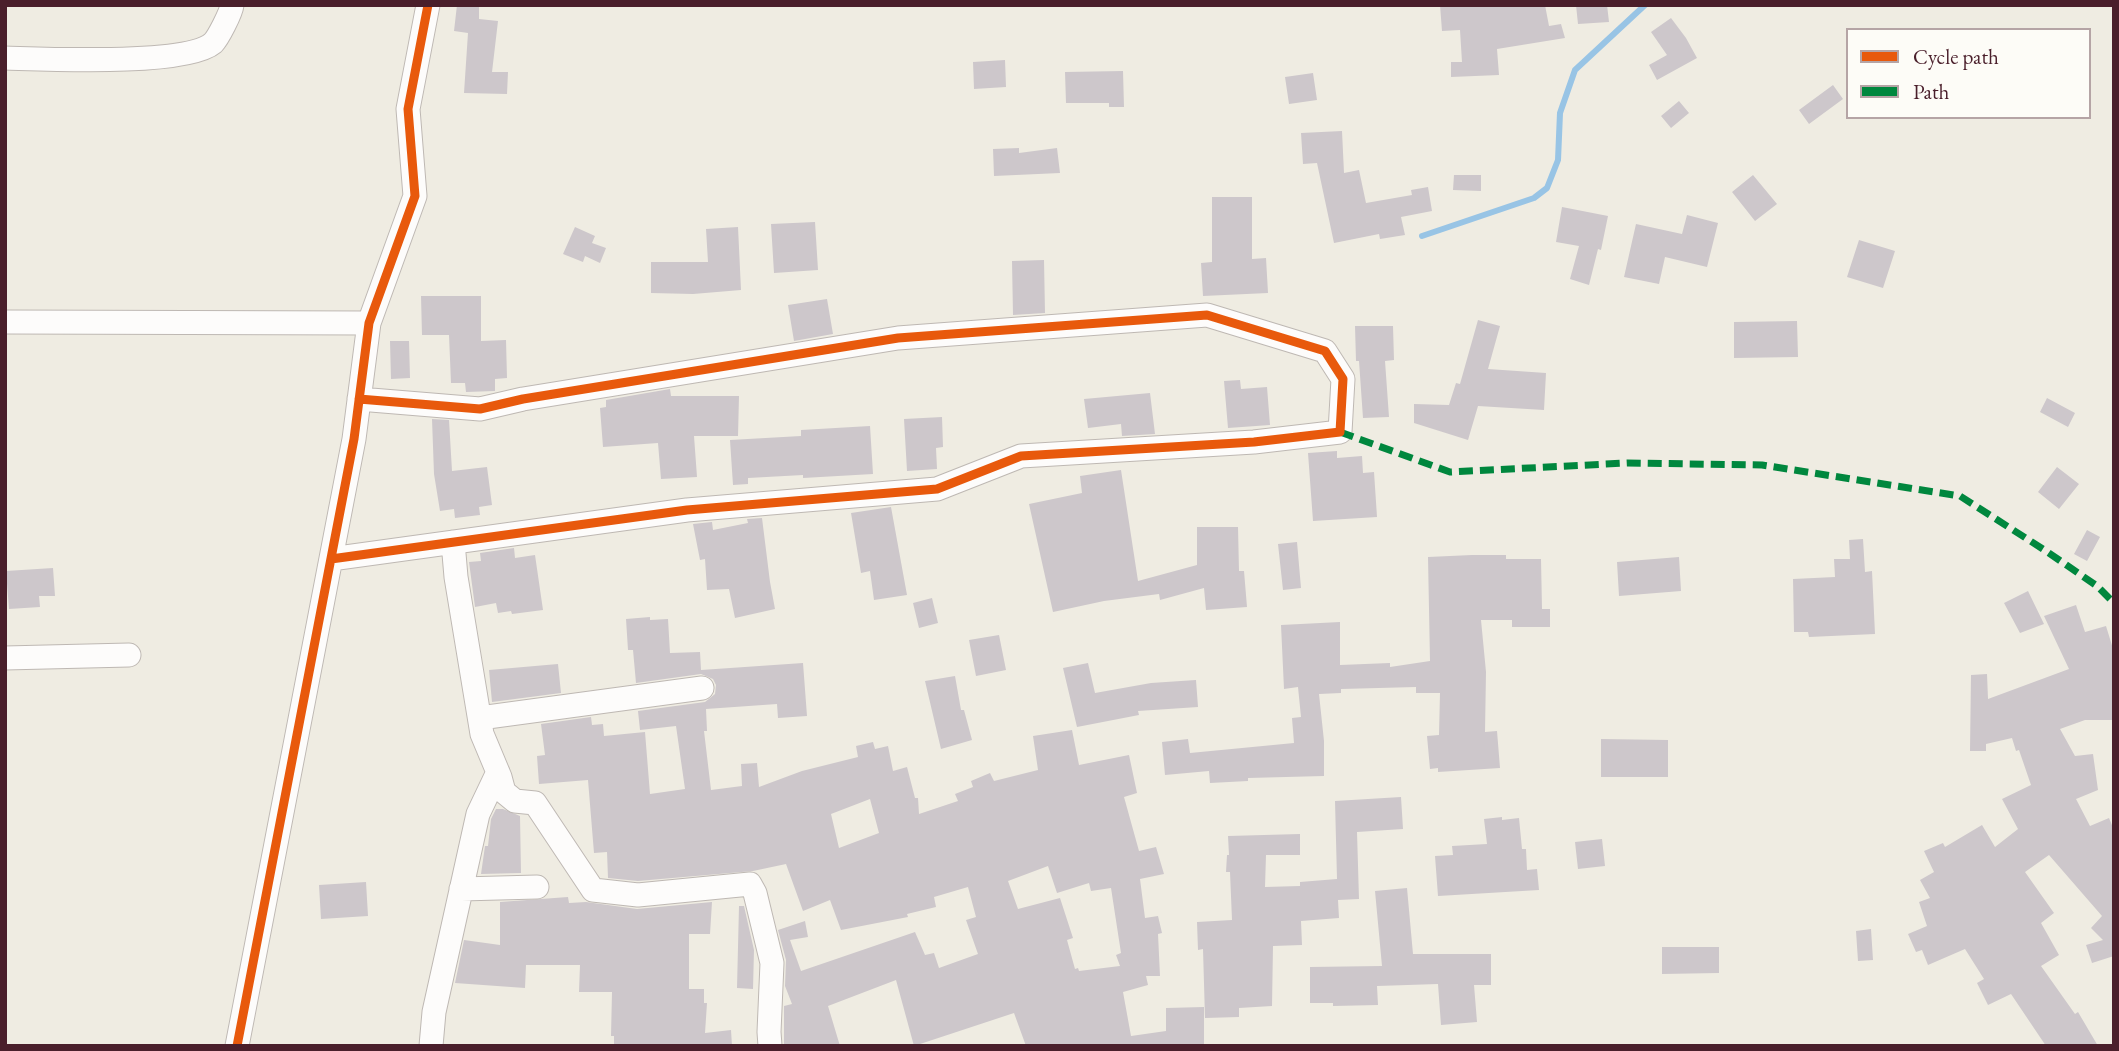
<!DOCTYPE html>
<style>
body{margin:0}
#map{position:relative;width:2119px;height:1051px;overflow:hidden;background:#efece2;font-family:"EB Garamond",serif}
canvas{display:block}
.frame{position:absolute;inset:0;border:7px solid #4a1f2b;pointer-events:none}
.legend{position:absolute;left:1846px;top:28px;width:245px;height:91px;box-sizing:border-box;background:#fdfcf7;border:2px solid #b5a4a5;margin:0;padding:9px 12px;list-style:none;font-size:21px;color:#4a1f2b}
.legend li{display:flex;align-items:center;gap:14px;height:35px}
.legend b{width:35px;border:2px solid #b5a4a5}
</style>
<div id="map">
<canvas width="2119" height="1051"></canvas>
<div class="frame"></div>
<ul class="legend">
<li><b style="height:9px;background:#e8590c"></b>Cycle path</li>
<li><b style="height:9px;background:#00873e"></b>Path</li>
</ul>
</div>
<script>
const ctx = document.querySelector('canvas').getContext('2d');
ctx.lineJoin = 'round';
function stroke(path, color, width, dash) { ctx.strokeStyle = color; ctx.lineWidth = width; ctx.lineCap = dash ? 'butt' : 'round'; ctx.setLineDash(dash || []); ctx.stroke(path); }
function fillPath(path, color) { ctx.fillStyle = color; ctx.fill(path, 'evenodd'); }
stroke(new Path2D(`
 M1422 236 1534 198 1547 188 1558 160 1560 113 1575 70 1645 5`), '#98c4e5', 6);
fillPath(new Path2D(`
 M457 5H479V19L498 21 492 72H508L507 94 464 93 468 33 454 31Z
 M1440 5H1545L1549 26 1561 24 1565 38 1497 49 1499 75 1451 77V62H1462L1460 30 1442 31Z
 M1576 5H1607L1609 22 1578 24Z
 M1671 18 1686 38 1697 58 1657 80 1649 65 1667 55 1651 32Z
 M1005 60 1006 87 974 89 973 62Z
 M1123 71 1124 107H1109V103H1066L1065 72Z
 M1313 73 1317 100 1289 104 1285 77Z
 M1833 85 1843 99 1809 124 1799 110Z
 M1679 101 1689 113 1671 128 1661 116Z
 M1342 131 1344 173 1359 170 1366 203 1412 195 1411 190 1428 187 1432 211 1401 217 1405 235 1380 239 1379 234 1334 243 1317 163 1303 164 1301 133Z
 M1019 148V153L1057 148 1060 173 994 176 993 149Z
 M1454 175H1481V191L1453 190Z
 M1753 175 1777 204 1755 221 1732 192Z
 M1212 197H1252V259L1266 258 1268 293 1203 296 1201 263 1212 262Z
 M1562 207 1608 216 1601 250 1598 249 1589 285 1570 279 1579 246 1556 242Z
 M1687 215 1718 223 1707 267 1665 257 1659 284 1624 277 1636 224 1682 234Z
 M815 222 818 270 774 273 771 224Z
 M575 227 595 236 592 243 606 248 600 263 585 256 583 262 563 254Z
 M738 227 741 290 693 294 651 293V262H708L706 229Z
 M1859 240 1895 251 1883 288 1847 277Z
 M1044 260 1045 313 1013 315 1012 261Z
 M421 296H481V341L506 340 507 378 495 379V391L466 392 465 383H451L449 335H422Z
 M827 299 833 334 794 341 788 305Z
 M1478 320 1500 326 1488 369 1546 373 1544 410 1478 406 1468 440 1414 423V404L1449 405 1456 383 1460 384Z
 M1797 321 1798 357 1734 358V322Z
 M1355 326H1393L1394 360 1385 361 1389 417 1363 418 1359 361H1356Z
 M390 341H409L410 378 391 379Z
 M1240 380 1241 389 1267 387 1270 425 1228 428 1224 381Z
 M670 389 671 396H739L738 436H694L697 477 661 479 658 443 603 447 600 408 606 407V400Z
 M1150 393 1155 434 1122 436 1121 424 1088 428 1084 399Z
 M2047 398 2075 413 2068 427 2040 412Z
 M942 417 943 447 936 448 937 469 907 471 904 419Z
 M432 419 449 420 452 471 487 467 492 505 479 507 480 515 455 518 454 509 440 511 434 474Z
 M870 426 873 474 803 478V475L748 478V484L733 485 730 440 801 436V430Z
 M1337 451V458L1362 456 1363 473 1374 472 1377 517 1313 521 1308 453Z
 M2057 467 2079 484 2059 509 2038 492Z
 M1121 470 1138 581 1197 565V527H1238L1239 571H1244L1247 607 1206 610 1204 588 1160 600 1159 594 1104 601 1053 612 1029 504 1082 493 1080 476Z
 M891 507 907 595 874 600 870 571 861 573 851 513Z
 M762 518 770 582 775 609 735 618 729 589 707 590 705 559 700 560 693 524 712 522 713 530 748 523 747 519Z
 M2087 530 2100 537 2087 561 2074 554Z
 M1863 539 1865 572 1872 571 1875 634 1809 637 1808 632H1794L1793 579 1835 577 1834 559H1850L1849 540Z
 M1297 542 1301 588 1283 590 1278 544Z
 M514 548 515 558 535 555 543 610 512 614 511 611 498 613 496 603 475 607 469 562 481 561 480 553Z
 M1472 555H1506V559H1541L1542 609H1550V627H1512V620H1481L1486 672 1485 732 1497 731 1500 768 1438 772V768L1430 769 1427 736 1439 735 1440 693H1416V687L1341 689V693L1319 694 1324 741V776L1248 778V781L1210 783 1209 771 1165 775 1162 742 1188 739 1190 753 1294 743 1292 718 1301 717 1298 687 1284 689 1281 625 1340 622V665L1390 663V667L1430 661 1428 557Z
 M1679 557 1681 591 1619 596 1617 562Z
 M53 568 55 596H39L40 607 9 609 6 571Z
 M2028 591 2044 624 2020 633 2004 603Z
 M932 598 938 623 919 628 913 603Z
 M2076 605 2085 632 2106 626 2114 652V720H2085L2060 729 2075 756 2093 754 2098 790 2076 799 2090 826 2109 818 2114 830V956L2092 963 2086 945 2103 940 2091 928 2102 916 2049 855 2025 872 2054 913 2041 923 2059 955 2041 966 2075 1014 2078 1012 2098 1046H2046L2011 994 1988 1005 1977 983 1984 979 1965 949 1928 965 1922 950 1916 952 1908 934 1927 926 1919 902 1930 898 1920 880 1934 872 1924 851 1943 843 1945 847 1982 825 1995 847 2018 829 2002 799 2031 785 2019 750 2016 751 2012 738 1986 744V751H1970L1971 675 1987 674 1988 699 2069 669 2044 616Z
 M650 617V620L668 619 670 653 700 652 701 670 803 663 807 716 778 718 777 704 706 709 707 731H704L711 790 742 786 741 764 757 763 759 787 802 771 858 757 856 746 873 742 875 749 888 746 893 771 907 767 915 798H918L919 814 958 801 955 794 973 787 971 781 990 773 994 781 1038 770 1033 736 1072 730 1079 765 1129 755 1137 793 1124 797 1139 851 1156 847 1164 874 1140 879 1145 918 1158 916 1162 933 1158 934 1160 976H1146L1148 985 1123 992 1131 1036 1166 1031V1008L1204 1007V1046H1026L1014 1013 914 1046 896 980 828 1006 840 1046H784V1006L792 1004 785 986 786 960 778 930 805 921 808 937 790 940 801 971 915 932 925 955 934 953 939 968 978 954 966 920 976 917 968 887 934 897 936 907 907 914 908 917 841 930 830 900 803 911 786 864 753 871 638 881 608 878 607 852 594 853 588 780 539 784 537 756 545 755 541 724 591 717 592 725 603 724 604 736 645 732 650 794 685 789 676 726 640 730 638 711 705 702 715 694 716 685 713 679 701 674 636 683 633 650H628L626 619ZM870 799 879 833 839 848 831 814ZM1048 866 1057 893 1089 883 1091 891 1111 888 1121 953 1116 955 1120 966 1079 971 1078 968 1075 969 1067 940 1073 938 1060 898 1018 909 1008 881Z
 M999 635 1006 670 976 676 969 640Z
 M1088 663 1095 693 1151 683 1196 680 1198 707 1138 711 1139 715 1077 727 1063 668Z
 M558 664 561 693 492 702 489 670Z
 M955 676 961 710H964L972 740 941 749 925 681Z
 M1601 739 1668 740V777H1601Z
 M1401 797 1403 829 1357 832 1359 899 1338 900 1339 918 1301 921 1302 945 1273 946 1272 1006 1239 1008V1017L1205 1018 1203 949 1198 950 1197 922 1232 920 1230 872H1226L1227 855H1229L1228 836 1300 834V855H1266L1265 887 1300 886V882L1337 879 1335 801Z
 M496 809H503L520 816 521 873 481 874 485 846H488L491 819Z
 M1502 817V820L1519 818 1522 849H1526L1527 870 1537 869 1539 890 1438 896 1435 856 1453 855 1452 846 1487 844 1484 819Z
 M1602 839 1605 866 1578 869 1575 842Z
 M366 882 368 916 321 919 319 885Z
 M1407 888 1413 954H1491V985H1474L1477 1022 1441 1025 1438 984 1377 986 1378 1005 1333 1006V1003H1310V967L1382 966 1375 891Z
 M568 897 569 903 586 902 637 909 712 902 710 934H689V989H704V1003H707L705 1033 731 1030 732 1046H614V1036H611L612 992H579L580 965H526L525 988 455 983 464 940 500 945V902Z
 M739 906H744L754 950 753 989 737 988Z
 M1871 929 1873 960 1858 961 1856 931Z
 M1662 947H1719V973L1662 974Z`), '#cdc7cb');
const minor = new Path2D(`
 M5 58C45 59 186 66 213 43 218 38 231 13 232 5
 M5 322 369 323
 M453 542 456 577 482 734 500 777 504 792 515 801 535 803 593 890 638 895 750 884 755 893 772 963 769 1032 770 1046
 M331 559 687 510 937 489 1021 456 1254 442 1340 432 1343 379 1325 351 1207 315 898 338 523 399 480 409 359 399
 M5 658 129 655
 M480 718 702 688
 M461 889 537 887
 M237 1046 354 439 369 323 415 196 408 109 428 5
 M431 1046 434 1012 478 814 498 772`);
stroke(minor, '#beb8b3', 25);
stroke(minor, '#fdfcfb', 23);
stroke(new Path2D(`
 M1340 432 1450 472 1627 463 1762 465 1960 496 2046 551 2097 586 2114 603`), '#00873e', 7, [14, 7]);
stroke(new Path2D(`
 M331 559 687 510 937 489 1021 456 1254 442 1340 432 1343 379 1325 351 1207 315 898 338 523 399 480 409 359 399
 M237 1046 354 439 369 323 415 196 408 109 428 5`), '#e8590c', 9);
</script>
